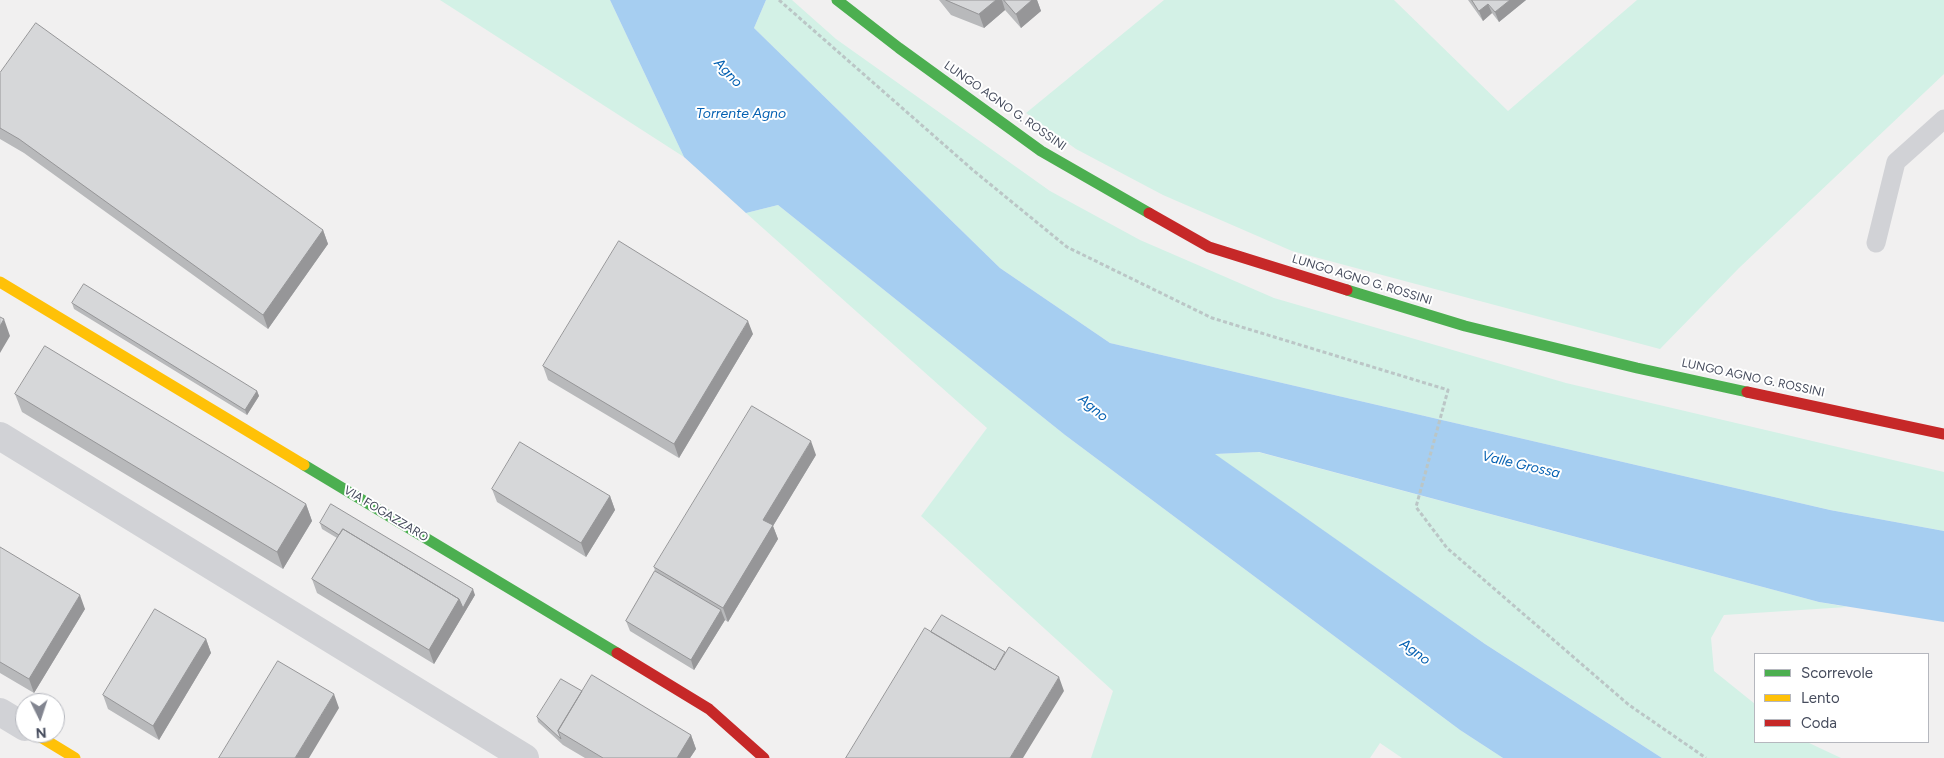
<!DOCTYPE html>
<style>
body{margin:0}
#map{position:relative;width:1944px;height:758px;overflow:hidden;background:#f1f0f0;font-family:Figtree,sans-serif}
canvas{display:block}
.legend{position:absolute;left:1754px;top:653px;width:175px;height:90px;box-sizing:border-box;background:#fff;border:1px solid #b5b7be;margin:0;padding:6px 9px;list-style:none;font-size:15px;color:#464c5d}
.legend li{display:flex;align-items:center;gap:10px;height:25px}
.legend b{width:25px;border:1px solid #b5b7be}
.north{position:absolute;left:15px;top:693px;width:50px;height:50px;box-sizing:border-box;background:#fff;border:1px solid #b5b7be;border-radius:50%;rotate:176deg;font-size:14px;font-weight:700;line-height:20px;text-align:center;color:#464c5d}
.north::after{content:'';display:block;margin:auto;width:18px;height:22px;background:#828590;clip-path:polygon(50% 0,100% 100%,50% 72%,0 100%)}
</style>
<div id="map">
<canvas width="1944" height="758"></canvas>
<ul class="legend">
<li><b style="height:6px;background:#4caf50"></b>Scorrevole</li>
<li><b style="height:6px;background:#ffc107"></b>Lento</li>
<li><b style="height:6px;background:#c62828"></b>Coda</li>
</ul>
<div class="north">N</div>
</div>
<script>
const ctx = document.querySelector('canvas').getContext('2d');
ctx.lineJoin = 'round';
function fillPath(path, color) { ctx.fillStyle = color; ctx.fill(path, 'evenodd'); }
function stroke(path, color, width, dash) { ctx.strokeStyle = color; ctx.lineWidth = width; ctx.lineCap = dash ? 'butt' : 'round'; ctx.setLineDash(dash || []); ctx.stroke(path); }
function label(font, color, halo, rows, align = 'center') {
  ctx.font = font + ' Figtree,sans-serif'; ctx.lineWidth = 4; ctx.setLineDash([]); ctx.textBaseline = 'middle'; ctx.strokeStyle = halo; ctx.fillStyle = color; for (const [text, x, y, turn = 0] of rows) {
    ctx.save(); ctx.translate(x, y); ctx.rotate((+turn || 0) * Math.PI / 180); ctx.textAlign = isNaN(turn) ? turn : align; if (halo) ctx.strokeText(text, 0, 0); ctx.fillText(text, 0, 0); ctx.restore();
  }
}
fillPath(new Path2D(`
 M440 0H610L684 157Z
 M766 0H792L836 39 1050 191 1140 240 1274 298 1566 383 1944 472V531L1830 510 1110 343 1000 268 754 28Z
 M1164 0H1394L1508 111 1637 0H1944V74L1739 268 1660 349 1292 251 1163 195 1076 149 1026 113Z
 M778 205 1065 435 1460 730 1503 758H1402L1380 743 1370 758H1091L1113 691 921 516 987 428 746 213Z
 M1258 452 1819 602 1847 607 1724 615 1711 638 1714 671 1755 704V742H1807L1841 758H1662L1485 644 1214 454Z`), '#d3f1e6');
fillPath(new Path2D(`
 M610 0H766L754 28 1000 268 1110 343 1830 510 1944 531V622L1819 602 1259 452 1215 454 1485 644 1662 758H1503L1460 730 1065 435 778 205 746 213 684 157Z`), '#a6cef1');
stroke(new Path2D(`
 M779 0 974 171 1067 247 1212 318 1448 390 1416 507 1447 548 1629 705 1706 758`), '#bbc6c6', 3, [4, 2.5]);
stroke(new Path2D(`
 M1876 243 1896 162 1944 119`), '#d1d2d6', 19);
stroke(new Path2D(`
 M0 436 525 758
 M0 712 25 727`), '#d1d2d6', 28);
stroke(new Path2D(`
 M837 0 899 48 1041 151 1149 213
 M1347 290 1465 326 1637 368 1747 392
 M304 465 617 653`), '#4caf50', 11);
stroke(new Path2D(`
 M0 282 304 465
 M34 733 75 758`), '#ffc107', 11);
stroke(new Path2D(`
 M1149 213 1209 247 1347 290
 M1747 392 1944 434
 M617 653 709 709 764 758`), '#c62828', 11);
fillPath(new Path2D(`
 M939 0H1037L1041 11 1021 28 1005 10 984 28 951 15Z
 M1468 0H1526L1499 22 1492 13 1483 21Z
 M0 73 323 230 328 244 268 329 24 153 0 139Z
 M72 303 257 391 259 396 247 415 74 309Z
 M753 334 679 458 548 380 543 366Z
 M15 394 306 504 312 521 283 569 22 412Z
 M816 455 773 526 778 539 728 622 725 620 694 670 630 631 626 621 655 571 654 567Z
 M492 489 610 496 615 510 586 557 497 502Z
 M320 523 475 595 434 664 317 593 312 579 337 538 322 529Z
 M0 547 85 609 34 693 0 673Z
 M206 639 211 653 159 740 108 709 103 695Z
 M582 691 691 735 696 749 690 758H585L563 745 538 722 537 717Z`), '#b8b9bb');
fillPath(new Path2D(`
 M996 0H1002L1005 10 984 28 979 14Z
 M1032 0H1037L1041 11 1021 28 1016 14Z
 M1510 0H1526L1499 22 1495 12Z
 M1488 4 1492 13 1483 21 1479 11Z
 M323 230 328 244 268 329 263 315Z
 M4 319 10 336 0 353V326Z
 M748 321 753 334 679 458 674 444Z
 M257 391 259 396 247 415 245 410Z
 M811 441 816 455 773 526 778 539 728 622 723 608 763 520Z
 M610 496 615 510 586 557 581 543Z
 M306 504 312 521 283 569 277 552Z
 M473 589 475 595 434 664 429 650 459 599Z
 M80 595 85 609 34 693 29 679Z
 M721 610 725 620 694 670 691 660Z
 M206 639 211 653 159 740 153 726Z
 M1059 677 1064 691 1023 758H1010Z
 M334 694 339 708 309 758H295Z
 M691 735 696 749 690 758H677Z`), '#969698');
const building = new Path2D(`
 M946 0H996L979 14Z
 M1004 0H1032L1016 14Z
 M1472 0H1510L1495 12 1488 4 1479 11Z
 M36 23 323 230 263 315 19 139 0 128V73Z
 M619 241 748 321 674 444 543 366Z
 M84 284 257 391 245 410 72 303Z
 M0 317 4 319 0 326Z
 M45 346 306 504 277 552 15 394Z
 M752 406 811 441 763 520 773 525 723 608 654 567Z
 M520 442 610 496 581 543 492 489Z
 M331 504 473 589 463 608 459 599 343 529 339 535 320 523Z
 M343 529 459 599 429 650 312 579Z
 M0 547 80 595 29 679 0 662Z
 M655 571 721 610 691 660 626 621Z
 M155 609 206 639 153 726 103 695Z
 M942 615 1005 652 995 670 931 632Z
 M925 628 995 670 1009 647 1059 677 1010 758H846Z
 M278 661 334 694 295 758H219Z
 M592 675 691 735 677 758H603L558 731Z
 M561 679 582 691 558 731 561 739 537 717Z`);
fillPath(building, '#d6d7d9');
stroke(building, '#969698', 1);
label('12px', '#464c5d', '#fff', [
 ["LUNGO AGNO G. ROSSINI",1005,106,35],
 ["LUNGO AGNO G. ROSSINI",1362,280,17],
 ["LUNGO AGNO G. ROSSINI",1753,378,12],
 ["VIA FOGAZZARO",386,514,31]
]);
label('italic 14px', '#0561b2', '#fff', [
 ["Agno",728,73,47],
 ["Torrente Agno",741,114],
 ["Agno",1093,408,40],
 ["Valle Grossa",1521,465,13],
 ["Agno",1415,652,36]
]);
</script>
